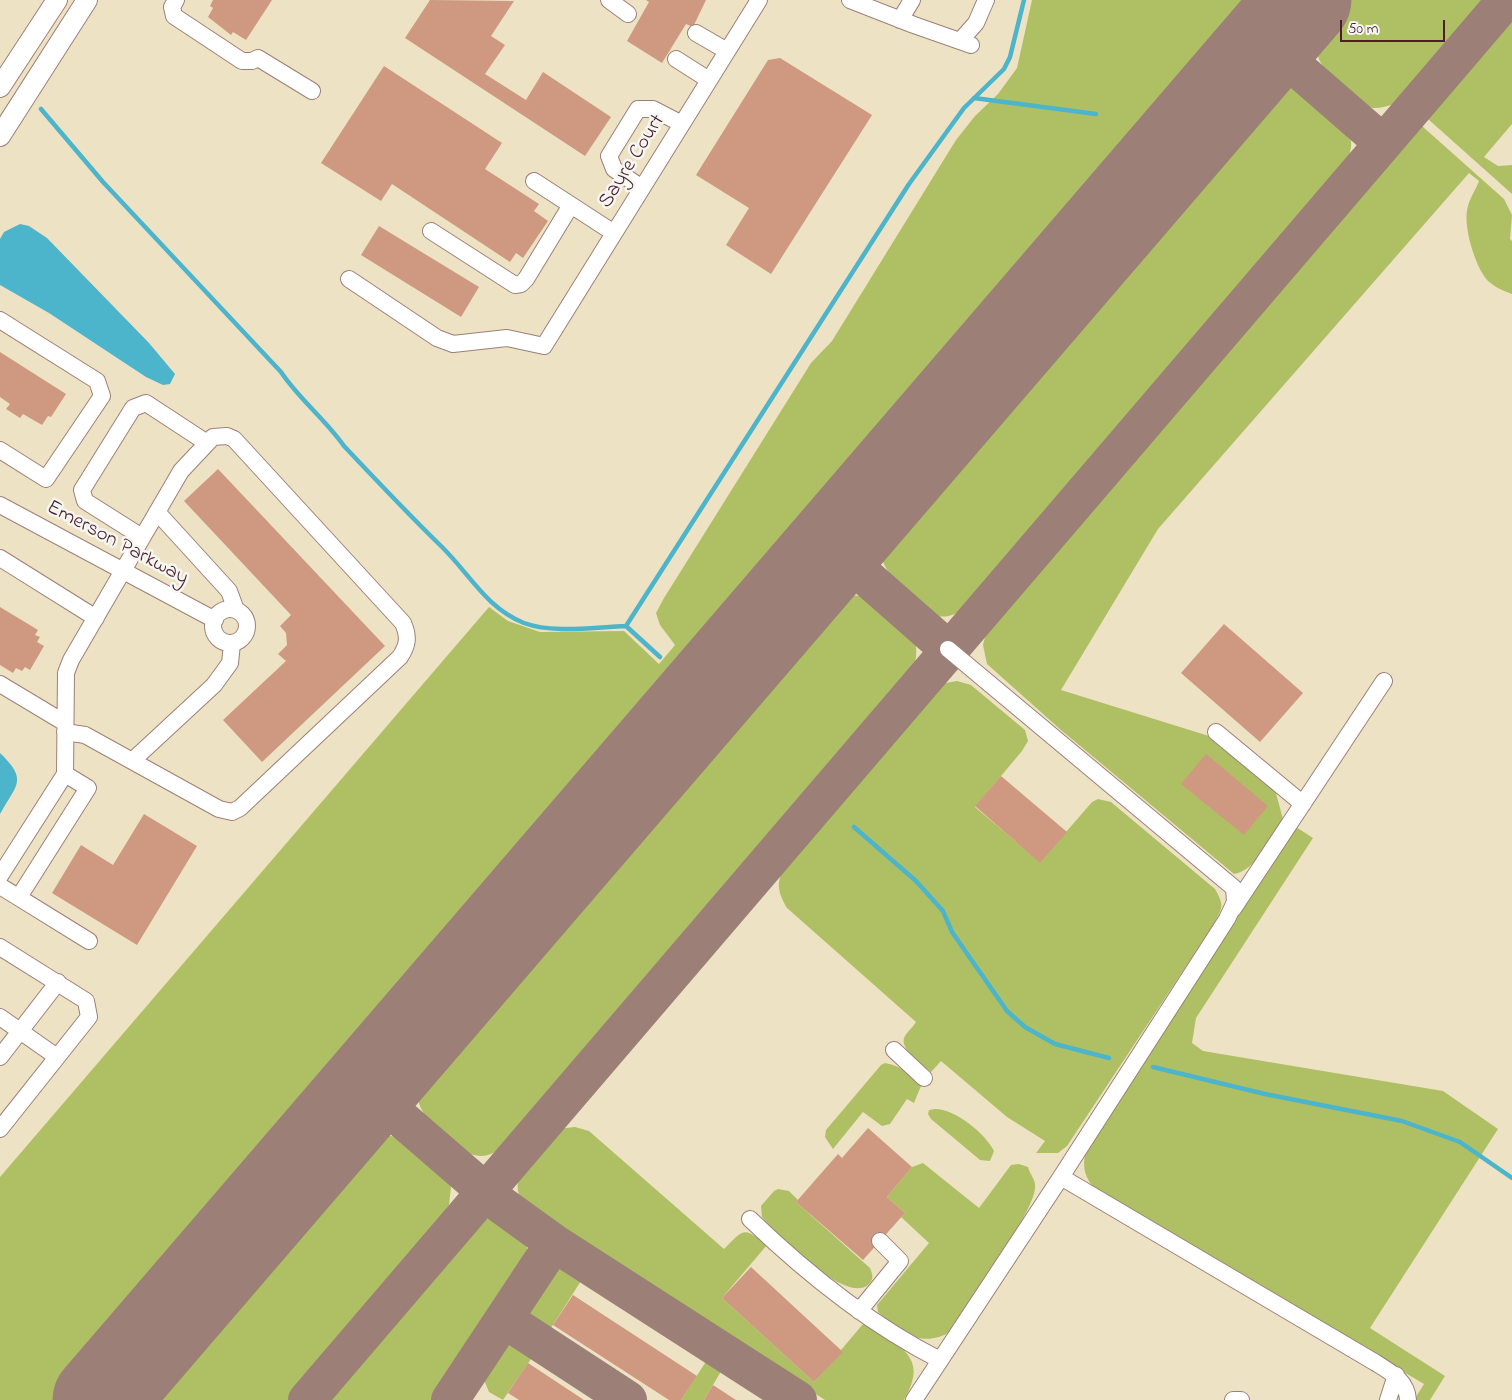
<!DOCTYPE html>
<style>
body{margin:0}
#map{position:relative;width:1512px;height:1400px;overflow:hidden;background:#eee2c4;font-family:"Indie Flower",sans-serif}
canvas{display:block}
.scale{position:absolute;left:1340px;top:20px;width:105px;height:22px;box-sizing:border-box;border:2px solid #4a1f2b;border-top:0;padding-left:6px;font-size:15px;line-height:18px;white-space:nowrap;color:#4a1f2b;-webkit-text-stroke:4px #f6f6f2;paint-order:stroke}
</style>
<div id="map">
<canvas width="1512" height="1400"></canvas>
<div class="scale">50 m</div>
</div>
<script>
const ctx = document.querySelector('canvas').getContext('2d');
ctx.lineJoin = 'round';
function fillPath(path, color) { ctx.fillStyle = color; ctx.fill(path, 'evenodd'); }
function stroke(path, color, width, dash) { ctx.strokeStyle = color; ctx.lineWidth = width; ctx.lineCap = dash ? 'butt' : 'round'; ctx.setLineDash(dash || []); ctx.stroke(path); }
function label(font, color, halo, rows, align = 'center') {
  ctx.font = font + ' "Indie Flower",sans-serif'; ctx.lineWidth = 5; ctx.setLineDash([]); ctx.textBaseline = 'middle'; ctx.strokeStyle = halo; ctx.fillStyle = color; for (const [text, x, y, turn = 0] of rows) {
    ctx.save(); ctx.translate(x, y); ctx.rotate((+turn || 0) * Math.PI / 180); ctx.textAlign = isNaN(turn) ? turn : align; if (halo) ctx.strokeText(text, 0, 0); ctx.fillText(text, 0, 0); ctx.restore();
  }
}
fillPath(new Path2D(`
 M1032 0H1273L71 1400H0V1177L489 607 508 621 540 632 624 631 659 664 675 645 660 625 656 613 664 598 811 363 832 341 956 140 975 116 998 94 1017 68Z
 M1339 0H1489L1406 96C1398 103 1386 108 1375 108 1357 108 1318 69 1317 52 1316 32 1327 14 1339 0Z
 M1512 22V124L1484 157 1498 166 1512 165V194L1428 119Z
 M1290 87C1310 97 1350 118 1351 142 1352 151 1347 160 1344 168L1180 355 964 608C955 615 948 618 936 616 916 611 881 571 880 550 880 537 887 526 894 515L1256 96Z
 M1422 126 1504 199 1512 215 1510 239 1512 241V294C1503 291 1495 287 1488 281 1475 267 1462 224 1468 206 1470 198 1476 189 1479 181L1469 173 1158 529 1061 690 1209 736 1251 765 1274 786 1283 819C1271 837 1257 870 1234 874L1061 730 987 664 983 645 986 633 1007 607Z
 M844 594C850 595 857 595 863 597 876 602 909 627 914 639 917 647 917 657 914 665L792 811 745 871 518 1138C507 1144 493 1157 480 1156 467 1155 455 1146 446 1138 424 1118 410 1101 420 1070L810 613 832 597Z
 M957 681 971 685 1025 730 1028 741 1022 751 975 807 1040 862 1092 802 1098 799 1111 802 1215 889C1225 906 1222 908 1214 924L1067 1146 1058 1153H1036L1045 1141 1007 1117 941 1061 931 1072C924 1065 900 1050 904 1038 906 1033 913 1027 916 1022L787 908C779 894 775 884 784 868L935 692 946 683Z
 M1296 827 1313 838 1196 1018 1192 1043 1203 1051 1443 1091 1498 1129 1370 1328 1445 1376 1430 1400H1414L1424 1384 1093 1187C1083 1174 1082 1163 1087 1148Z
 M885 1063C900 1066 912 1073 921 1086L914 1103 907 1099 890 1124 882 1126 863 1112 833 1149 825 1137 826 1130 881 1065Z
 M935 1109C955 1109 985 1133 994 1151L990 1161 980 1160 931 1119 928 1114 929 1110Z
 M575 1127 589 1131 724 1249C744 1229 743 1226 767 1245L722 1298 814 1382 842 1352 841 1350 863 1324C897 1345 931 1355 904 1400H825L529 1208C507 1188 521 1169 537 1151 541 1145 546 1137 552 1133 558 1128 567 1128 575 1127Z
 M378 1135 402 1137 417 1147 447 1176 451 1187 449 1205 386 1292 292 1400H135L325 1179 360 1142Z
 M923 1163 979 1208 1011 1165 1019 1164 1028 1167C1030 1175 1036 1179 1035 1188 1034 1212 968 1305 952 1331 922 1349 902 1333 878 1312L877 1305 929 1243 901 1217 905 1213 887 1197 912 1167Z
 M778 1189 789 1191 798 1200 796 1202 870 1268C873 1275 874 1280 868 1285 845 1303 785 1240 768 1224L762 1217 761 1206 774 1191Z
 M495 1218C523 1227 534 1243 523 1271L436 1400H321L473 1224 482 1219Z
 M568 1262 586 1273 553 1325 549 1330H543L528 1319 526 1309 551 1270 556 1265Z
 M510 1343 533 1356 503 1400 489 1392 482 1375 502 1347Z
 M711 1354 726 1363 704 1400H681Z`), '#afc064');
fillPath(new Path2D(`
 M20 224 29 226 47 238 149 343 175 374 170 384 163 385 146 377 49 313 0 285V239L4 232Z
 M0 753C28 780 17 784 0 814Z`), '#4cb4cb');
stroke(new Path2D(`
 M974 98 1096 114
 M41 109 103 182 281 372C299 399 325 419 344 446 376 480 408 514 441 546 469 573 486 608 524 623 554 634 594 627 626 626L660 657
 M626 626 909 184 964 108 1004 69 1010 57 1024 0
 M854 827 916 881 943 911 952 932 1007 1011 1025 1027 1055 1044 1109 1058
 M1153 1067 1265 1094 1402 1121 1460 1142 1512 1178`), '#4cb4cb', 4.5);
stroke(new Path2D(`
 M1268 43 1383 143
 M833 548 948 649
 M367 1089 500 1204 554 1243 450 1400
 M554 1243 798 1400
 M504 1319 628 1400
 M307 1400 1506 0`), '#9c8078', 38);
stroke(new Path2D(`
 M100 1400 1304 0`), '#9c8078', 95);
fillPath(new Path2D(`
 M213 0H272L246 40 233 32 231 35 208 17 213 8 210 6Z
 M430 0 514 1 491 36 505 45 485 74 526 100 543 72 611 117 585 156 405 38Z
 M646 0H706L693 27 686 24 662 63 627 41 649 2Z
 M780 58 872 115 771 274 726 245 749 208 696 175 768 60Z
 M384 66 502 143 485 169 539 204 534 211 548 221 523 258 516 253 510 262 392 184 381 201 321 163Z
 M379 226 479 287 461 317 361 255Z
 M0 352 66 394 51 417 48 416 42 425 23 414 20 418 6 409 10 404 0 397Z
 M218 469 385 646 262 762 223 720 286 661 278 654 287 645 286 633 280 626 291 615 184 501Z
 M0 607 38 630 35 635 40 637 37 642 44 646 30 670 25 667 22 671 16 668 13 673 0 665Z
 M1224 624 1303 693 1260 742 1181 673Z
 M1206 754 1268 806 1244 835 1181 784Z
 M1001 776 1067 832 1040 863 975 806Z
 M144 814 197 846 137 945 52 893 81 845 113 865Z
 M868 1128 912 1167 887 1197 905 1213 863 1260 796 1202 838 1154 842 1158Z
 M751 1267 843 1352 814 1382 722 1298Z
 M573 1295 697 1376 681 1400H669L553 1325Z
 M528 1363 584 1400H519L508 1393Z
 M713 1385 736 1400H704Z`), '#ce9980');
const minor = new Path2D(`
 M176 0 172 7 174 16 242 61H252L258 58 312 91
 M609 0 628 14
 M850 0 914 25 971 45
 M900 20 912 0
 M696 33 727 51
 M960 41 976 23 986 0
 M676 59 709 80
 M534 181 614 233
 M642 188 614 169 609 156 638 109H653L682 124
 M431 231 515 285 521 284 526 279 571 205
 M349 279 437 338 453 344 507 338 544 346 759 0
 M0 320 97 381 102 396 46 479 0 450
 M0 505 215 620
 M157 512 229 591 236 610
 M142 537 85 501 82 490 133 408 146 403 207 443
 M0 558 96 618
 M213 626a17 17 0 1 1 34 0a17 17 0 1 1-34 0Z
 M0 684 65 723
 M1216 732 1303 804
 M132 761 214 685 230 663 232 644
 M0 876 65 774 66 673 71 660 181 471 213 437 227 436 234 439 403 623C409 637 408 645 400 657L240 808 232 812 219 809 85 735 65 732
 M0 886 89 941
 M19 897 88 788 65 774
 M1233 909 1384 681
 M0 947 86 1001 89 1017 0 1129
 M0 1017 57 1057
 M894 1050 924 1078
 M0 1057 58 982
 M1061 1177 1376 1363C1392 1373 1407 1381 1408 1400
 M750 1219C806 1273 869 1324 940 1360
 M859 1311 900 1261 880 1241
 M914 1400 1061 1177 1227 919 1235 902 1234 888 948 649
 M1233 1400H1241
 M1388 1400 1396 1375`);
const major = new Path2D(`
 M0 87 57 0
 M0 136 87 0`);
stroke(minor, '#9c8078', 18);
stroke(major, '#9c8078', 22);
stroke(minor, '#fff', 16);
stroke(major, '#fff', 20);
label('21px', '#4a1f2b', '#f6f6f2', [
 ["Sayre Court",633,162,-58],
 ["Emerson Parkway",117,544,28]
]);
</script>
